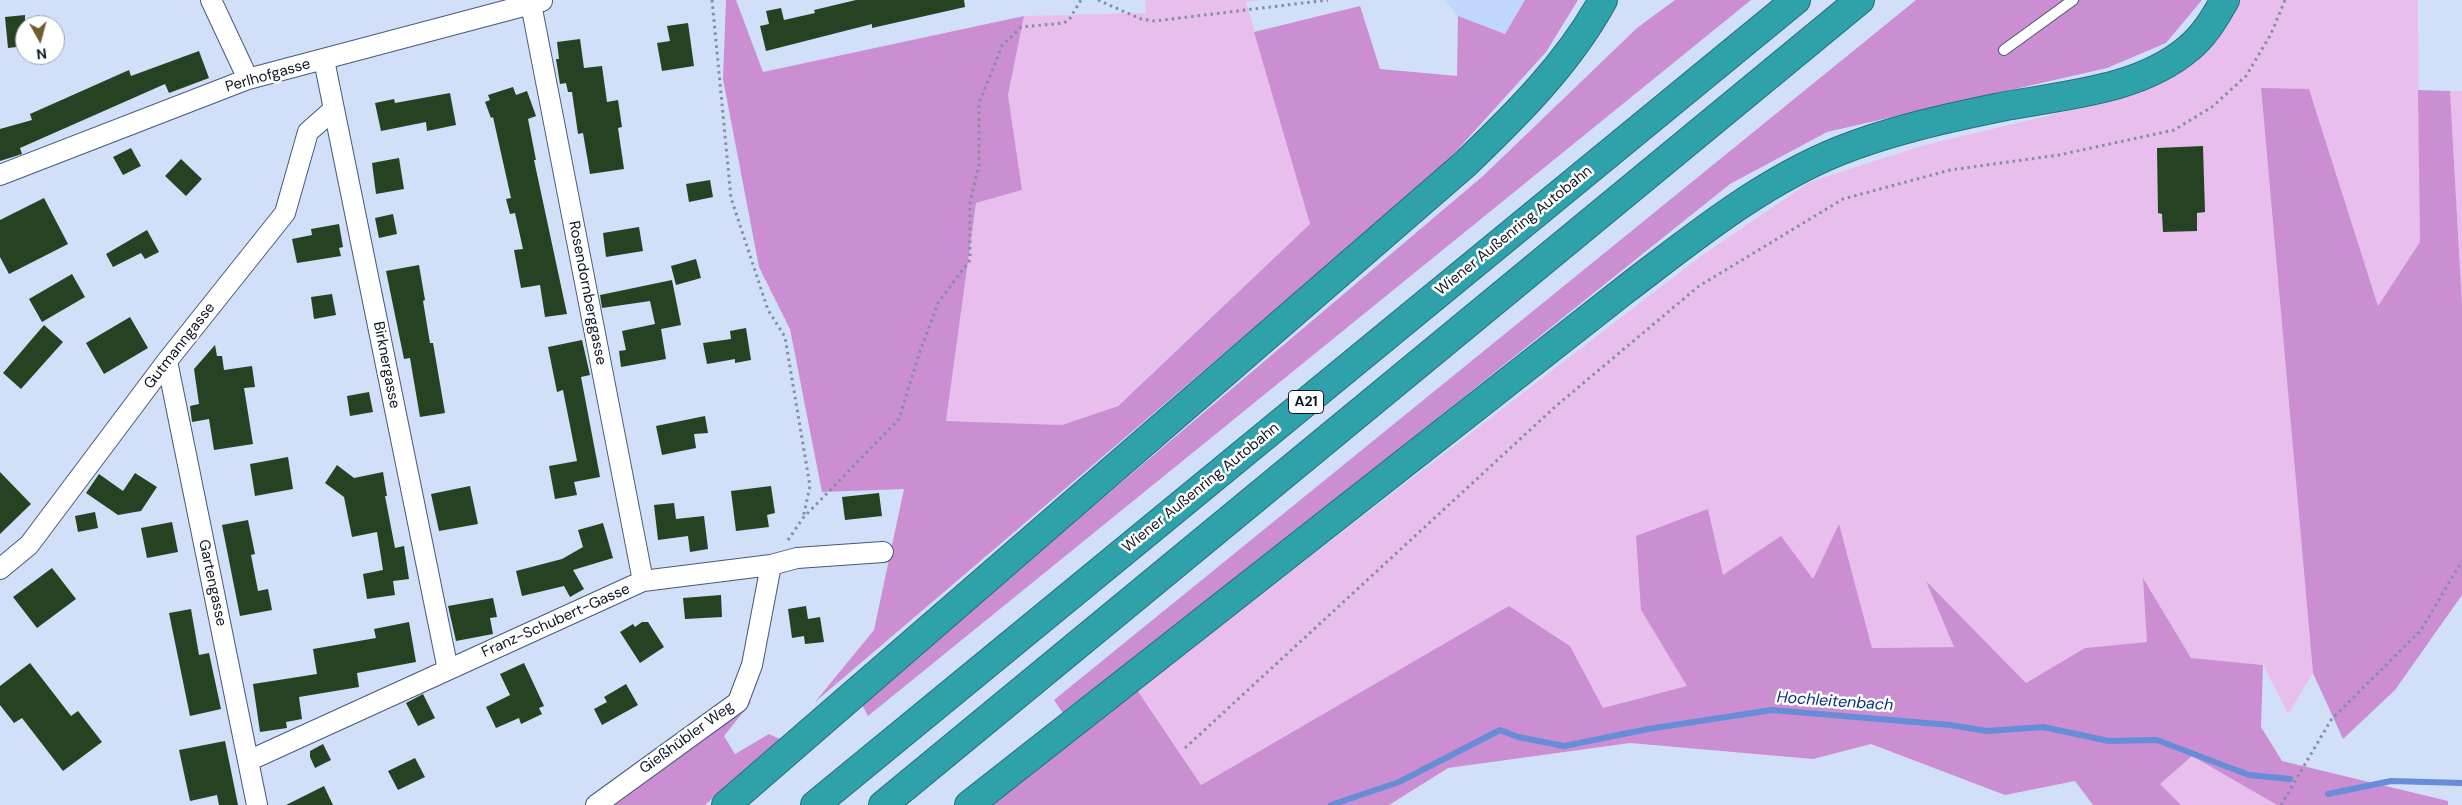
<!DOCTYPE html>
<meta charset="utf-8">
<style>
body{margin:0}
#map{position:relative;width:2462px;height:805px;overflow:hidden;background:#d1dff9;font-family:"DM Sans",sans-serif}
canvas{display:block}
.north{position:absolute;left:15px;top:15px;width:50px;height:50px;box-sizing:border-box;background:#fff;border:1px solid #9ea1a7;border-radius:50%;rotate:173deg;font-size:14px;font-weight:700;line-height:20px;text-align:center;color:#0d1523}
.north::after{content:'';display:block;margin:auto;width:18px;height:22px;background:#735b2c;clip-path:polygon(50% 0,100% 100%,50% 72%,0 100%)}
</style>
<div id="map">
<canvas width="2462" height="805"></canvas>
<div class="north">N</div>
</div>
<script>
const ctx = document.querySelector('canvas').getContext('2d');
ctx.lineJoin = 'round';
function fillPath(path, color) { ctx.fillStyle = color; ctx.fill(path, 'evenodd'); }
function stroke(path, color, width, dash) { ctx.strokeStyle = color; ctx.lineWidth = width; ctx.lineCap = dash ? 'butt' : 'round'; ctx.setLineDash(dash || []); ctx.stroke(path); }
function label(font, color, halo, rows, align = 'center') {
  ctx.font = font + ' "DM Sans",sans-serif'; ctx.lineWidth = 5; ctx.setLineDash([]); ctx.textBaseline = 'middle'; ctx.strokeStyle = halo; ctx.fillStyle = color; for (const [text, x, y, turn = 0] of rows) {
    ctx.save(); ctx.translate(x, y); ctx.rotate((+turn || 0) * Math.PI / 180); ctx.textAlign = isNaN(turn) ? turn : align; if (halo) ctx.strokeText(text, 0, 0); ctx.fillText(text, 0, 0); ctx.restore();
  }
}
fillPath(new Path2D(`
 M1444 0H1525L1505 35 1458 16Z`), '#c1d6fd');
fillPath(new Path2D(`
 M1145 0H1262L1246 2 1310 224 1117 406 1062 425 946 421 976 203 1022 190 1008 95 1024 16 1146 13Z
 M2235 0H2418L2420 242 2378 306 2309 89H2261L2313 673 2288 714 2263 665 2191 658 2144 579 2147 642 2085 648 2026 683 1927 582 1954 647 1872 648 1839 525 1813 579 1723 575 1708 509 1641 610 1688 686 1603 708 1570 646 1509 606 1200 785 1137 690 1701 256 1810 182 1921 146 2110 101 2175 74Z
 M2450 91H2462V305Z
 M2192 756 2277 805H2181L2160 784Z`), '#e8beed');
fillPath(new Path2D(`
 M726 0H736L763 72 1024 16 1008 95 1022 190 976 203 946 421 1062 425 1118 406 1310 224 1254 32 1360 6 1380 69 1457 76 1458 16 1505 34 1525 0H1578L1546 52 1440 169 815 702 874 630 904 489 822 492 790 329 759 267 723 79Z
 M1675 0H1751L868 716 861 703 1483 176 1637 28Z
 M1916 0H2202L2166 43 2107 68 1827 132 1730 184 1065 716 1054 700Z
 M2261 88 2309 89 2378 306 2420 242 2418 90 2450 91 2462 305V595L2395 690 2343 739 2313 673Z
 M1708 509 1723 575 1781 536 1813 579 1839 524 1872 648 1954 647 1926 581 2026 683 2085 648 2147 642 2143 578 2191 658 2263 665 2261 727 2282 761 2448 801V805H2277L2192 756 2160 784 2181 805H2093L2075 781 2005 795 1871 744 1813 759 1630 743 1448 768 1389 805H991L1137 690 1201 785 1509 606 1570 646 1603 708 1687 686 1641 610 1636 536Z
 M752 701 724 736 735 754 769 734 780 739 705 805H607Z`), '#cb8ed3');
stroke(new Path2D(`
 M2328 794 2391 781 2462 783
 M1331 805 1399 782 1500 730 1518 737 1564 746 1648 729 1772 710 1950 725 1987 731 2043 727 2109 741 2157 740 2249 775 2290 779`), '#678dd6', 6);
fillPath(new Path2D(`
 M856 0H964L965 7 872 28V24L766 51 760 26 769 24 766 11 781 8 784 20 815 13 814 10Z
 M25 15V46L8 48 5 17Z
 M688 23 694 66 662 71 657 43 670 41 667 26Z
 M580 39 584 68 602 66 607 102 618 100 622 127 618 128 624 169 590 174 583 133 578 134 572 92H568L566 83 560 84 556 59H559L557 42Z
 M199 51 209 78 169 93 165 84 20 148 22 154 0 161V129L32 120 30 114 129 70 131 76Z
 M513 87 516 95 527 91 536 116 528 119 536 160H534L567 314 545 317 540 285 521 288 514 250 523 249 515 213 510 214 506 199 511 198 493 117 491 118 485 102 490 100 488 95Z
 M450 93 456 125 427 131 426 122 381 131 375 103 394 99 395 103Z
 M2203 146 2205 212 2197 213V231L2163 232 2162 214 2158 213 2157 148Z
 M131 148 141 166 123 175 113 157Z
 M399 158 404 189 376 194 372 163Z
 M181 159 202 179 186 196 165 176Z
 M710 180 713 197 689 202 686 184Z
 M44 198 68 244 9 274 0 257V220Z
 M393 214 397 234 379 238 375 218Z
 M339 224 343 247 339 248 341 256 297 263 292 239 312 235 311 229Z
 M639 227 643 251 606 257 603 233Z
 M147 230 159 252 145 259 141 253 113 267 106 254Z
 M696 259 701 278 676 285 671 266Z
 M419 265 425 300 423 301 430 343H433L445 413 420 417 410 358 404 359 386 271Z
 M72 274 85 297 42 322 29 299Z
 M672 280 681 325 661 329 666 359 621 367 619 351 626 350 622 331 655 324 650 301 602 308 600 295Z
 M332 294 336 315 314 319 311 297Z
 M130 317 148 348 104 374 86 343Z
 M44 325 63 342 21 389 3 373Z
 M746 328 751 360 735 363V359L707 364 703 343 731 339 730 331Z
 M582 340 590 375 581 377 600 477 574 482 577 495 555 499 549 466 577 461 563 390 557 392 548 347Z
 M215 345 217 356H222L224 370 252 366 255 387 244 388 253 444 214 450 209 419 192 422 190 406 199 404 194 369Z
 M369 392 373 412 350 416 347 396Z
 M705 416 708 433 694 434 696 448 662 455 656 426Z
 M288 457 293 489 255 496 250 464Z
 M337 465 354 478 383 472 387 496H385L395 548 404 546 409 579 393 581 395 595 367 599 363 574 383 570 377 532 352 537 344 497 325 483Z
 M0 472 31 504 0 534Z
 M135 473 157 487 141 511 118 515 86 493 99 474 123 491Z
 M470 486 478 524 439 531 431 494Z
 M771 486 775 513 767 515 769 527 736 531 731 491Z
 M879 493 882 516 845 520 842 497Z
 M674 503 676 519 704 516 708 549 690 552 688 536 658 540 654 505Z
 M95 512 98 528 78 532 75 516Z
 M248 520 255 554 251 555 258 591 268 589 272 610 240 616 222 525Z
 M172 522 178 552 147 558 141 528Z
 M603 523 613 558 573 570 584 589 570 597 564 586 522 596 516 571 562 559 583 547 578 530Z
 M52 568 76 599 37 628 13 597Z
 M721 595 722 617 685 619 683 598Z
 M493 598 497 617 490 618 493 634 456 641 448 606Z
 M806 606 808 619 820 617 824 642 805 644 804 636 792 638 788 609Z
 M191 609 199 655 209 653 221 709 190 716 169 613Z
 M409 622 416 662 357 673 359 687 299 697 302 719 286 722 287 728 260 732 253 684 317 674 313 649 376 638 374 629Z
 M642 622H648L664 647 640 663 620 632 633 624 635 627Z
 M30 663 71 716 78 711 102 742 63 771 22 718 14 723 0 705V686Z
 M524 663 544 706 539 708 542 714 521 724 519 718 496 728 486 707 510 695 500 674Z
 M626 684 638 705 602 725 594 709 607 702 604 697Z
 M423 694 435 718 418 726 406 703Z
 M225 741 238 805H219L217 795 190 801 179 750Z
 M323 744 331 760 315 768 310 757V751Z
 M415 758 425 777 398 790 388 771Z
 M324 786 333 805H286Z`), '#254222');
const lane = new Path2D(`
 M2004 50 2073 0`);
const street = new Path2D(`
 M211 0 248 79
 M531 4 643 581
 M324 60 448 670
 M0 175 248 79 542 1
 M167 361 257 805
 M0 569 29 545 167 361 285 213 308 132 334 109
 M248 761 643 581 771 565 797 558 883 552
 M596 805 738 702 752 665 771 565`);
const highway = new Path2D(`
 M726 805 1464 165C1516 115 1568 64 1603 0
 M815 805 1796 0
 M883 805 1860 0
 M969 805 1626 289C1693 238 1760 183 1839 151 1889 131 1943 119 1996 108 2059 95 2138 92 2189 48 2205 35 2215 17 2225 0`);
stroke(lane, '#45597d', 12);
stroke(street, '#45597d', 22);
stroke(highway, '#22707b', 30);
stroke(new Path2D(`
 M712 0 731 198 768 310 785 337 810 486 803 518
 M1098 0 1141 19 1155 21 1328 0
 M788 540 803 518 899 419 919 354 938 303 970 260V202L979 165V103L1002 46 1021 27 1064 23 1069 20 1081 0
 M1185 748 1556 406 1699 286 1843 199 1950 170 2059 155 2174 130 2212 107 2246 76 2271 34 2285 0
 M2281 805 2331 720 2421 630 2462 561`), '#838ea3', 3, [2.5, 4]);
stroke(lane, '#fff', 10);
stroke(street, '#fff', 20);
stroke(highway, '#2ea1aa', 28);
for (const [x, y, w] of [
 [1306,402,35]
]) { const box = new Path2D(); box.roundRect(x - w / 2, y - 11.5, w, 23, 4); ctx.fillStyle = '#fff'; ctx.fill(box); stroke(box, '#0d1523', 1); }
label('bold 14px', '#0d1523', null, [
 ["A21",1306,402]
]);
label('15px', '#0d1523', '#fff', [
 ["Perlhofgasse",268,76,-16],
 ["Wiener Außenring Autobahn",1514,231,-39],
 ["Rosendornberggasse",587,293,79],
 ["Gutmanngasse",180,346,-52],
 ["Birknergasse",386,365,79],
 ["Wiener Außenring Autobahn",1201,488,-39],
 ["Gartengasse",212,583,78],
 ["Franz-Schubert-Gasse",556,621,-24],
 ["Gießhübler Weg",687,738,-36]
]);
label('italic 16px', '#062f82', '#fff', [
 ["Hochleitenbach",1835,702,4]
]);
</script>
